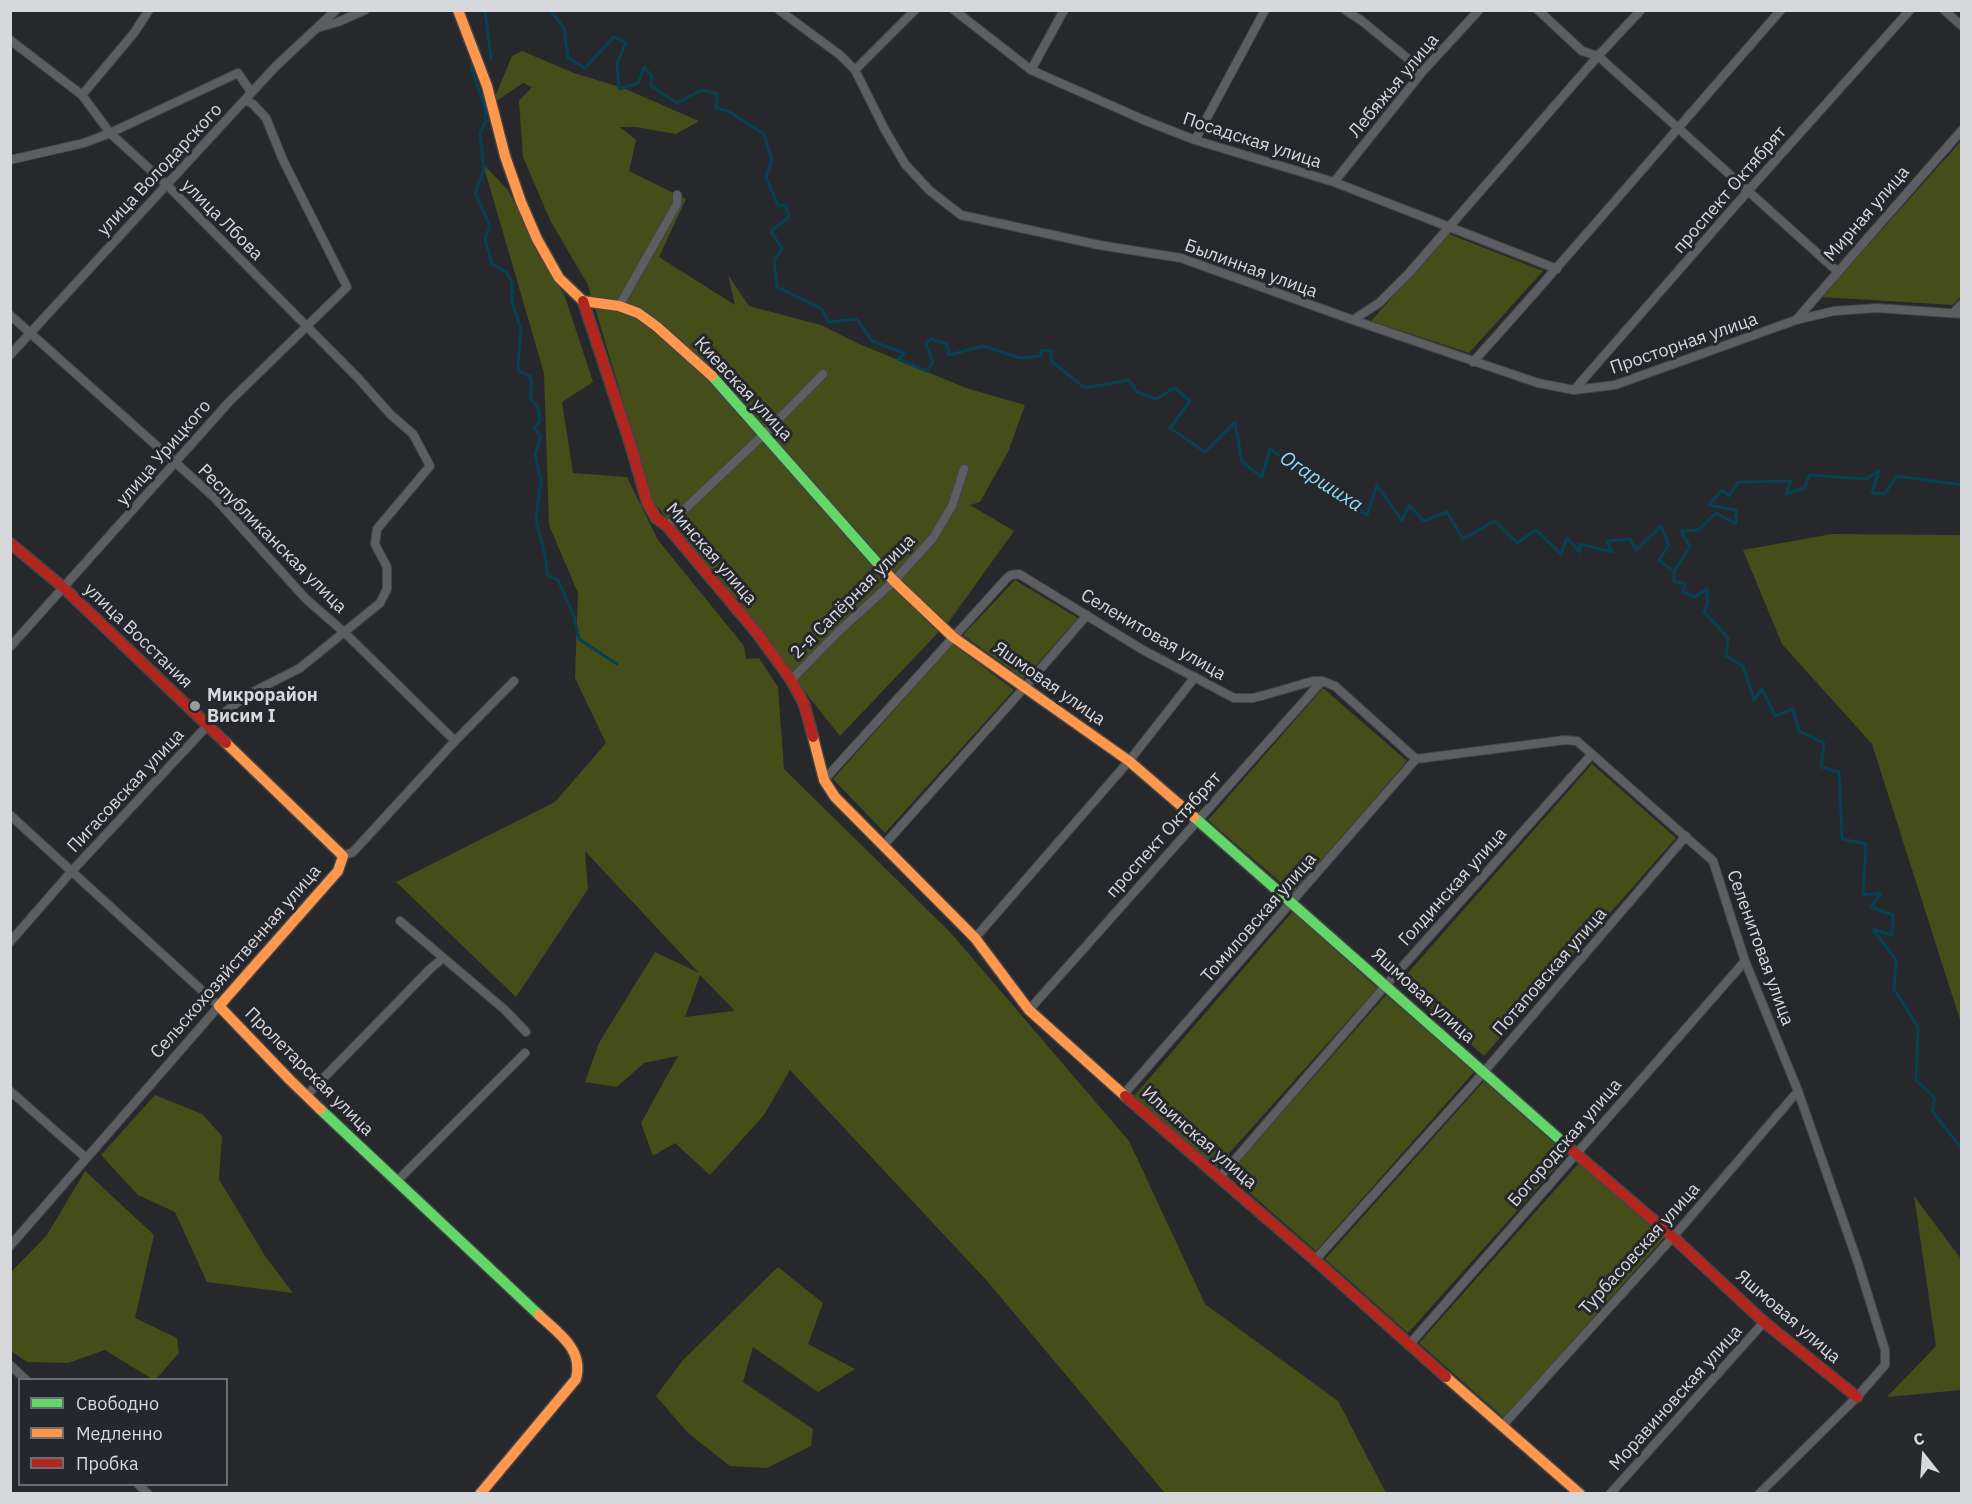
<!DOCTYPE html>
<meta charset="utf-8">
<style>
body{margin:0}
#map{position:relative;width:1972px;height:1504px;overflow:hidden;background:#27282b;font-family:"IBM Plex Sans",sans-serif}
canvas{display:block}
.frame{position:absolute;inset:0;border:12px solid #d6d8dc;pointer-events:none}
.legend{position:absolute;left:18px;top:1378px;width:210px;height:108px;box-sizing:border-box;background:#25272d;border:2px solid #6c6e73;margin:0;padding:8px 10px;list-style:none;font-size:18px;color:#d6d8dc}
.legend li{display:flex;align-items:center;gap:12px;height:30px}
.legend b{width:30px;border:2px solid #6c6e73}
.north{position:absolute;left:1894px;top:1426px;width:60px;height:60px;-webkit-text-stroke:4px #25272d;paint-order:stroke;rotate:343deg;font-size:16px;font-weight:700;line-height:24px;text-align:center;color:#d6d8dc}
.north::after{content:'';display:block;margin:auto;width:21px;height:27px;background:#d6d8dc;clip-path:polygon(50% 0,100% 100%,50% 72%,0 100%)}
</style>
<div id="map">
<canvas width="1972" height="1504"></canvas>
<div class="frame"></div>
<ul class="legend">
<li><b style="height:8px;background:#63d668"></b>Свободно</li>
<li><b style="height:8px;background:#ff974d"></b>Медленно</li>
<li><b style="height:8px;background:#b3261e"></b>Пробка</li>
</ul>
<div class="north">С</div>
</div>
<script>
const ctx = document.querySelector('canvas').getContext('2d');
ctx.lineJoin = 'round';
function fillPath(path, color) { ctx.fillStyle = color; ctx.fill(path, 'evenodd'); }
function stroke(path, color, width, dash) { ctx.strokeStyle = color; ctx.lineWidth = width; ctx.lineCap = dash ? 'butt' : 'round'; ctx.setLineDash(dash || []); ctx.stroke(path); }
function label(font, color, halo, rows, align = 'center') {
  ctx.font = font + ' "IBM Plex Sans",sans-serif'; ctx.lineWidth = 6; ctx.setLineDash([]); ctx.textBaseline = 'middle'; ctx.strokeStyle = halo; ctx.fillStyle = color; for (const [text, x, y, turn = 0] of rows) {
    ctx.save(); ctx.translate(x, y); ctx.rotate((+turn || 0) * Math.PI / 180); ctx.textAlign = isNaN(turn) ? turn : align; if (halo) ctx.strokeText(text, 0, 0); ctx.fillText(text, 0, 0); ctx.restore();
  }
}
fillPath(new Path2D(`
 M522 51 574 73 623 88 699 121 676 134 636 127H620L636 140 629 171 686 199 659 257 735 305 728 275 749 306 821 325 857 343 966 388 1025 405 1008 452 980 502 970 505 1014 531 950 620 840 736 653 501 588 285 550 220 523 157 519 101 532 87 523 83 492 104 512 56Z
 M1961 141 1962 295 1953 305 1822 297Z
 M483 164 508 190 565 297 593 382 562 402 573 473 627 477 658 540 744 646 746 659 759 658 778 687 784 769 950 932 1129 1141 1205 1304 1338 1401 1386 1493H1165L988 1282 790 1070 764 1115 710 1175 675 1143 653 1156 641 1123 678 1056 644 1063 617 1087 585 1082 599 1043 655 952 699 973 585 851 588 889 516 997 396 882 555 802 606 743 575 678 578 593 549 525 544 373ZM700 975 734 1010 733 1011 685 1017Z
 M1449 234 1543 271 1469 353 1371 321Z
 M1832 534 1961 535V1023L1872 744 1782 644 1743 550Z
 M1015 580 1078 618 1024 679 963 635Z
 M953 644 1014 690 885 833 833 779Z
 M1323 688 1407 761 1293 893 1208 820Z
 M1592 764 1676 838 1484 1056 1400 982Z
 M1293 911 1377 988 1216 1168 1134 1096Z
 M1386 995 1474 1072 1316 1251 1228 1174Z
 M1484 1081 1567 1155 1408 1333 1325 1259Z
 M155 1095 202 1114 222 1136 219 1179 265 1256 293 1293 207 1282 175 1212 138 1195 101 1155Z
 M1579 1163 1664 1238 1504 1418 1419 1343Z
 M85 1171 154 1235 135 1318 177 1338 179 1353 156 1379H152L105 1350 68 1363 27 1362 11 1351V1272L47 1235Z
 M1914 1196 1961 1259V1390L1887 1397 1936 1346Z
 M778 1267 823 1303 808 1344 855 1369 818 1392 753 1347 743 1382 813 1429 811 1446 767 1468 730 1466 688 1433 656 1396 683 1360Z`), '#454e19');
stroke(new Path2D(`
 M485 10 491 58
 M550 10 564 28 568 58 585 68 614 37 626 43 617 63 619 89 638 83 644 67 652 76 651 86 677 103 702 90 717 94 716 108 728 111 764 134 772 160 766 177 778 205 786 206 789 217 771 231 782 249 774 260 777 287 822 309 829 322 857 319 872 341 904 353 898 359 927 371 933 362 926 344 931 339 947 344 949 355 983 346 1020 358 1040 356 1042 350 1052 351 1051 361 1085 388 1129 380 1137 392 1156 399 1175 388 1190 401 1170 428 1205 452 1235 422 1242 462 1262 477 1270 449 1367 515 1377 485 1402 521 1409 505 1424 521 1447 512 1463 539 1495 521 1517 543 1536 530 1561 554 1567 538 1580 552V544L1612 552 1607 541 1630 539 1636 550 1661 526 1669 545 1659 560 1674 572 1690 547 1681 531 1698 530 1716 513 1736 524V510L1709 505 1722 490 1729 496 1738 482 1791 481 1786 494 1805 488 1809 475 1866 479 1879 471 1872 493 1884 494 1897 476 1962 485
 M474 63 471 68 485 108 486 121 480 133 484 170 475 193 490 226 485 239 492 264 506 272 512 282V303L521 329 518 367 519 371 530 376 532 388 530 398 538 407 540 421 534 429 541 436 535 454 541 481 536 519 546 560 547 575 558 580 574 616 579 639 617 664
 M1674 572V581L1685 584 1683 592 1695 597 1707 589 1708 604 1704 612 1728 638 1726 656 1743 666 1754 700 1762 689 1775 716 1793 709 1799 731 1824 743 1821 767 1839 772 1842 839 1866 844 1863 895 1881 893 1871 907 1893 915 1892 935 1873 929 1896 960 1894 989 1918 1027 1916 1080 1935 1098 1932 1111 1962 1149
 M1962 1176V1180`), '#044153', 3);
const street = new Path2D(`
 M779 10 840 55 855 70 885 130 905 164 929 190 961 215 1099 245 1181 258 1353 320 1379 303 1409 273 1598 56 1641 10
 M954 10 1031 70 1144 120 1195 140 1334 182 1557 269
 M1345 10 1362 21 1423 71
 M1538 10 1582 51 1598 56 1837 271
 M1944 10 1962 26
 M320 27 338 22 365 10
 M10 40 82 95 110 133 167 185 358 378 390 414 413 434 430 466 377 529 375 544 387 567V589L380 603 300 668 249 694 208 725 71 872 10 942
 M855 70 915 10
 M1031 70 1064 10
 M82 95 134 33 149 10
 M1195 140 1265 10
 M10 160 84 143 110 133 238 73 251 92
 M1334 182 1423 71 1479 10
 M619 306 677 204V195
 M1953 313 1962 304
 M10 315 214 497 306 599 344 632 455 741
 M1353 320 1538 383 1574 390 1615 385 1796 320 1834 311 1877 308 1962 314
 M1796 320 1962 130
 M10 355 275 67 336 10
 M1473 362C1578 246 1678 127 1781 10
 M1574 390 1748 191 1910 10
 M667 526 764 434 823 374
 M10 647 229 402 347 287 283 160 266 118 253 104 245 100
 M791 680 839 631 894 581 933 538 952 506 964 469
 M824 780 1006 579 1011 575 1019 574 1143 650 1234 698H1253L1265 695 1313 681H1322L1335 686 1416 759 1565 740 1577 741 1713 861 1745 961 1798 1091 1858 1263 1885 1350V1365L1857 1397 1759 1494
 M10 815 219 1006 10 1246
 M883 846 1024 688 1087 615
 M343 856 353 852 455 741 514 681
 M400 921 505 1010 526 1032
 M975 938 1129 761 1195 677
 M1029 1010 1322 681
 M10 1091 86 1158
 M307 1095 430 969 443 958
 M1123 1095 1416 759
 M1219 1178 1386 985 1592 754
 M397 1181 525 1053
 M1315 1260 1483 1073 1686 836
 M1409 1345 1745 961
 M10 1365 26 1380
 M1503 1425 1673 1237 1798 1091
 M138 1484 148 1494
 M1610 1494 1764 1322`);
const fast = new Path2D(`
 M712 376 880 566
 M1194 817 1566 1145
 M320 1109 539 1315`);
const slow = new Path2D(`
 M458 10 487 86 505 156 521 202 537 239 559 278 583 301 619 306 638 313 656 326 712 376
 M880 566 894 581 953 637 1129 761 1194 817
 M813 737 824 780 835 797 975 938 1029 1010 1125 1096
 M226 743 343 856 338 871 219 1006 290 1080 320 1109
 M1446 1377 1580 1494
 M480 1494 576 1379C584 1349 558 1333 539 1315`);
const jam = new Path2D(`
 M583 301 630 443 647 502 656 518 667 526 757 633 791 680 804 704 813 737
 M10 543 64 588 226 743
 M1125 1096 1315 1260 1446 1377
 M1566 1145 1673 1237 1764 1322 1857 1397`);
stroke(street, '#434548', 10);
stroke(fast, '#434548', 13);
stroke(slow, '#434548', 13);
stroke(jam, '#434548', 13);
stroke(street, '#5d5e61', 8);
stroke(fast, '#63d668', 10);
stroke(slow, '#ff974d', 10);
stroke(jam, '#b3261e', 10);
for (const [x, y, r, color] of [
 [195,706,6,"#999a9e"]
]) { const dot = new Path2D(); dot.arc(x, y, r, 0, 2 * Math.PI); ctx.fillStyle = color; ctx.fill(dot); stroke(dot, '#25272d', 2); }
label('18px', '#d6d8dc', '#25272d', [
 ["Лебяжья улица",1394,86,-50],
 ["Посадская улица",1252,141,18],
 ["улица Володарского",160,170,-47],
 ["проспект Октябрят",1730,190,-49],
 ["Мирная улица",1867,214,-49],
 ["улица Лбова",222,220,45],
 ["Былинная улица",1251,269,20],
 ["Просторная улица",1684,344,-19],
 ["Киевская улица",743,389,47],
 ["улица Урицкого",164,453,-49],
 ["Республиканская улица",272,539,45],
 ["Минская улица",711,554,49],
 ["2-я Сапёрная улица",853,597,-45],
 ["Селенитовая улица",1153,635,30],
 ["улица Восстания",138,636,44],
 ["Яшмовая улица",1049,684,35],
 ["Пигасовская улица",126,791,-47],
 ["проспект Октябрят",1164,835,-48],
 ["Голдинская улица",1453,887,-48],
 ["Томиловская улица",1259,918,-49],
 ["Селенитовая улица",1760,948,70],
 ["Сельскохозяйственная улица",236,962,-49],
 ["Потаповская улица",1550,972,-49],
 ["Яшмовая улица",1423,996,42],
 ["Пролетарская улица",309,1072,45],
 ["Ильинская улица",1199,1138,41],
 ["Богородская улица",1565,1143,-49],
 ["Турбасовская улица",1640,1249,-48],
 ["Яшмовая улица",1788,1317,41],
 ["Моравиновская улица",1676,1398,-48]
]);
label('bold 18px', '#d6d8dc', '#25272d', [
 ["Микрорайон",207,696],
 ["Висим I",207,717]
], 'left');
label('italic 20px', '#90dbf8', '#25272d', [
 ["Огаршиха",1321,482,33]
]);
</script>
